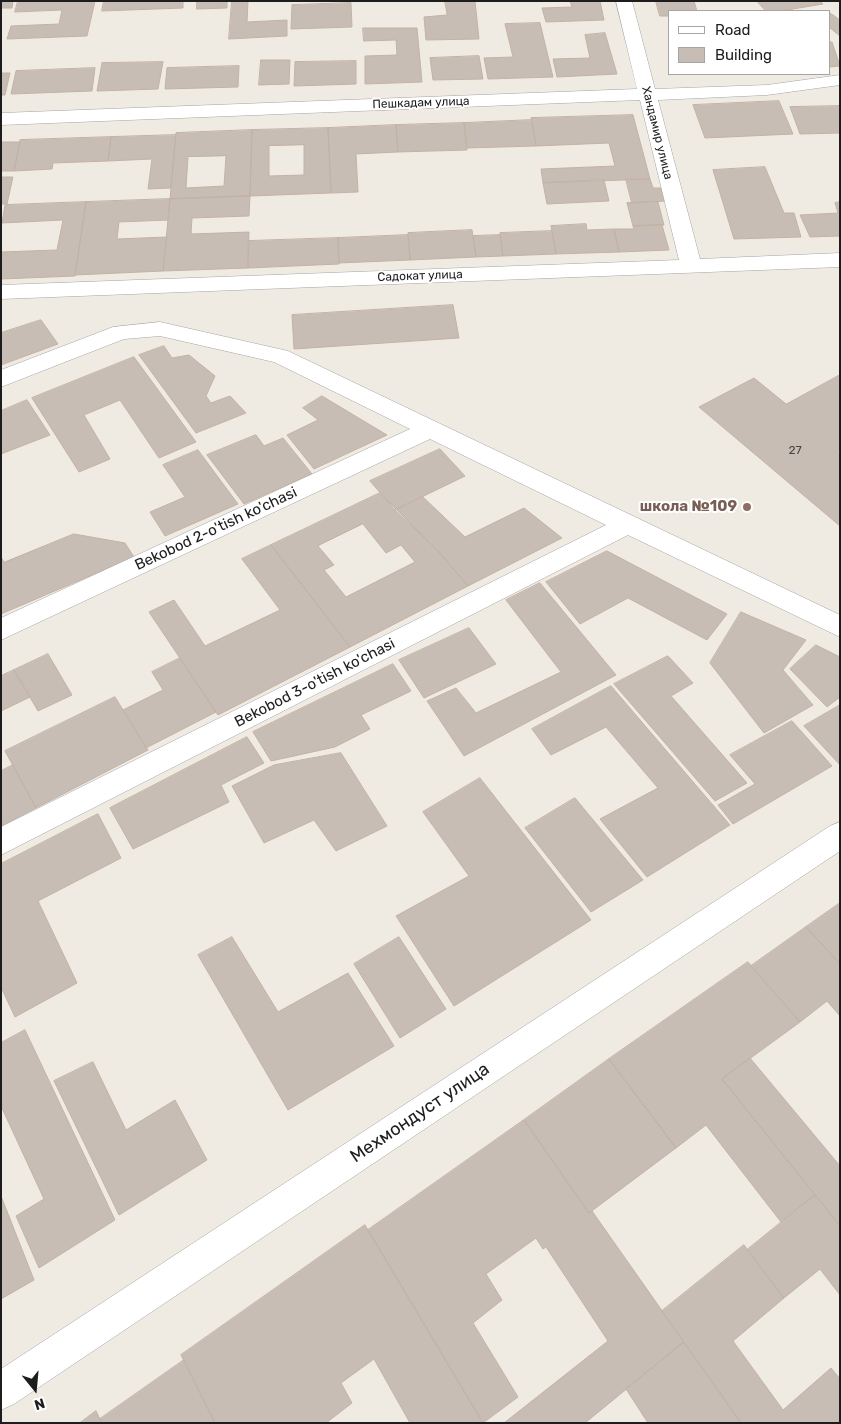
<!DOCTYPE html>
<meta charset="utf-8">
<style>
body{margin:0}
#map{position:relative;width:841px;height:1424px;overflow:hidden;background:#f0ebe2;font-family:Rubik,sans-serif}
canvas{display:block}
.frame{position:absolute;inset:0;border:2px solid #1d1d1d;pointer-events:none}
.legend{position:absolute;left:668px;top:10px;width:162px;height:65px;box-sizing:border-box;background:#fff;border:1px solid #a5a5a5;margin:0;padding:6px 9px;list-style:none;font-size:15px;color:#1d1d1d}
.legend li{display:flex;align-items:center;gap:10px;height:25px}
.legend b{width:25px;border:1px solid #a5a5a5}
.north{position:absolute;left:10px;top:1364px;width:50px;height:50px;-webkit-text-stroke:4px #fff;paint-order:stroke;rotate:163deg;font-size:14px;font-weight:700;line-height:20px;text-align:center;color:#1d1d1d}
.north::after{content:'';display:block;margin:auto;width:18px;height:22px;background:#1d1d1d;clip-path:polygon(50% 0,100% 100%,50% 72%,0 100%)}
</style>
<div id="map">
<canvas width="841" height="1424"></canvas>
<div class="frame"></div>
<ul class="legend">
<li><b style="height:6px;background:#fff"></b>Road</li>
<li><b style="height:14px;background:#c8bdb5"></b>Building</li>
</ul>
<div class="north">N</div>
</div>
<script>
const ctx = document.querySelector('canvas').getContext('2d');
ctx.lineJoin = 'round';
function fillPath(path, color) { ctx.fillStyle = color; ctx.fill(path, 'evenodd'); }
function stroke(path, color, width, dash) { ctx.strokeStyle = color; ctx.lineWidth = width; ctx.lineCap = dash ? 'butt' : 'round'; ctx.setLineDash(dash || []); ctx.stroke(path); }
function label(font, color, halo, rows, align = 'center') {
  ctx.font = font + ' Rubik,sans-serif'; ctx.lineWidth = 4; ctx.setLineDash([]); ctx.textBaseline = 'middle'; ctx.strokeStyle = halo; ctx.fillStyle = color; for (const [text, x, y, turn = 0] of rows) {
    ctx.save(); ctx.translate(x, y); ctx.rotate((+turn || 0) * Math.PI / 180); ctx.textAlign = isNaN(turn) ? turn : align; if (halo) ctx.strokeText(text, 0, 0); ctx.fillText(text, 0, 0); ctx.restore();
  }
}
const building = new Path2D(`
 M1 1H13L12 8H1Z
 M18 1H95L87 36 7 39 11 26 59 24 62 10 15 12Z
 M104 1H183V8L102 11Z
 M197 1H227V8L197 9Z
 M232 1H248L247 22 287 20V36L229 39Z
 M445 1H475L479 39 426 40 424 17 447 15Z
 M570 1H600L604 20 546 22 542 8 572 7Z
 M656 1H694L697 11H670V16H660Z
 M757 1H820L823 4 781 11H766Z
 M351 3 352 27 291 29 292 5Z
 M830 13 840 20V36L830 28Z
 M540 23 553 77 488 79 484 58 513 57 505 24Z
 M363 28H417L422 82 365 84V56L397 55 396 40 364 41Z
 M605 33 617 74 557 77 553 59 590 58 585 35Z
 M830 42H832L840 66 830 67Z
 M479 56 483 79 433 80 430 58Z
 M261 60H290L289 84 259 85Z
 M356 61V84L294 86 295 62Z
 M163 62 158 89 97 91 102 63Z
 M239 66 238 87 165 89 167 68Z
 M95 68 92 91 11 94 16 71Z
 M1 73H10L5 95H1Z
 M779 101 793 134 705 138 693 105Z
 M840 106V133L800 134 790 107Z
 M633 115 650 179 543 183 541 169 615 166 609 143 536 146 531 118Z
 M532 120 536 146 467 148 464 123Z
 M464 123 467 150 398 152 396 125Z
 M396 125 398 152 356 154 358 192 331 193 328 128Z
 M328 128 331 193 250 196 252 130ZM304 145V175L269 176V146Z
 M252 130 250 196 170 199 176 133ZM226 156 224 186 186 188 188 157Z
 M176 135 171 188 148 189 152 159 108 161 111 137Z
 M111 137 108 161 53 163 52 169 14 171 20 140Z
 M1 142H20L14 171H1Z
 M765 167 784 213H794L801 237 734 239 713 170Z
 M1 177H13L7 204H1Z
 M626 179H650L653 188H661L666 201 632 203Z
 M604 180 609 201 547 204 543 183Z
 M250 196 249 216 192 218 191 234 249 232 248 268 163 271 170 199Z
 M170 199 168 220 119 222 117 239 167 237 163 271 75 275 86 202Z
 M86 202 75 276 1 279V252L57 250 63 220 2 223 5 205Z
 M658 202 664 225 633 226 627 203Z
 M840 202V236L810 237 800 215 838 213 835 203Z
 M586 224 587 230 614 229 619 252 556 254 551 226Z
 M662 225 669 250 619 252 614 229H634L633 226Z
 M472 230 476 257 410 260 408 233Z
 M552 231 556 254 503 256 500 233Z
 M408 235 410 260 339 263 338 238Z
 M500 235 503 256 476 257 473 236Z
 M338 238 339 264 248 268V241Z
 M453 305 459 338 294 349 292 315Z
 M41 320 58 344 1 365V333Z
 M164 346 172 358 189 355 215 376 206 396 211 403 230 396 246 413 196 433 139 355Z
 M134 357 196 442 159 458 120 400 84 415 110 459 79 472 32 398Z
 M840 375V450L837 452 840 454V526L699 407 754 378 786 404Z
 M322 396 387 435 314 469 287 435 318 420 303 408Z
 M27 400 50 435 1 454V411Z
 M256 435 264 446 283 438 312 474 244 504 207 455Z
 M440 449 465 476 395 510 370 481Z
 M198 450 238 504 165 536 150 512 185 497 163 465Z
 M380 493 438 551 468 586 350 647 271 545ZM363 524 386 553 401 545 415 562 346 597 324 570 334 565 318 546Z
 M423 497 465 537 524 508 562 538 468 586 438 551 395 510Z
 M74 534 125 543 134 557 1 614V557L4 562Z
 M271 545 350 647 218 715 149 612 174 600 205 646 280 610 242 559Z
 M607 551 727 614 707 640 628 598 580 624 546 582Z
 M540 583 616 675 464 756 427 701 456 688 476 713 561 672 506 600Z
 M741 612 806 640 783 670 813 705 764 733 710 663Z
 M469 628 496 664 424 698 399 660Z
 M816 645 840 657V697L827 707 790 669Z
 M48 654 72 695 38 711 14 670Z
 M668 656 693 683 671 696 747 783 715 801 614 684Z
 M180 658 216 712 146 748 123 710 163 690 152 672Z
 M393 664 411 691 361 715 370 729 335 747 271 761 253 732Z
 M14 670 30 697 1 711V676Z
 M611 686 730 825 647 877 600 819 658 788 606 727 551 755 532 729Z
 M115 697 148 750 36 808 5 751Z
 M840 705V765L804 726Z
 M792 721 832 766 733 824 718 805 755 784 730 755Z
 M247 737 264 763 221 785 229 802 133 849 110 808Z
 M341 753 387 826 336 851 314 820 264 843 232 786 274 765Z
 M13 765 36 808 1 826V771Z
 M480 778 591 920 454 1006 396 916 469 876 423 812Z
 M575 798 643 880 591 912 525 828Z
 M98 814 121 858 38 901 77 983 15 1017 1 987V864Z
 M840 903V964L806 927Z
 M806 927 840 964V1016L827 1001 800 1022 751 966Z
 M232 937 278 1012 348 973 394 1046 288 1110 198 955Z
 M399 937 446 1009 400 1038 354 964Z
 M748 962 800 1022 722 1079 815 1195 781 1222 706 1125 676 1148 609 1059Z
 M25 1030 115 1220 39 1268 16 1216 44 1199 1 1106V1043Z
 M750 1058 840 1166V1226L722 1079Z
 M609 1059 676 1148 589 1213 524 1120Z
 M93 1062 126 1130 175 1100 207 1160 119 1215 54 1081Z
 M524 1120 589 1213 592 1211 684 1342 585 1423H504L608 1341 546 1247 543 1249 536 1238 486 1274 502 1300 473 1323 518 1397 483 1423 368 1230Z
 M815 1195 840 1226V1295L820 1269 784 1298 747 1250Z
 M1 1196 34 1280 1 1299Z
 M365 1225 483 1423H410L374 1359 341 1383 352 1403 326 1423H215L181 1355Z
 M744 1245 784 1298 733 1341 783 1410 831 1368 840 1379V1423H741L662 1311Z
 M684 1342 741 1423H648L626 1389Z
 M184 1360 215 1423H102L100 1419Z
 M96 1411 102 1423H80Z`);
fillPath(building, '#c8bdb5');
stroke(building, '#c3b2a3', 1);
const minor = new Path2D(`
 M616 1H632L655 89 767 85 840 75V85L767 95 658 100 700 259 840 253V267L1 299V285L679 260 640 100 1 125V113L637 89Z
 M160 322 288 351 840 615V637L628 535 1 855V827L606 525 430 439 1 640V618L410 429 274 362 160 336 124 339 1 387V370L113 327Z
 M840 822V851L14 1404 1 1410V1369L830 826Z`);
stroke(minor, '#a4a4a4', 1);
fillPath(minor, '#fff');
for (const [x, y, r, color] of [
 [747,507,5,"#8d6e63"]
]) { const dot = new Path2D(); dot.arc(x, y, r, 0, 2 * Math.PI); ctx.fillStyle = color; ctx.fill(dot); stroke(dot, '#fff', 2); }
label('12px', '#1d1d1d', '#fff', [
 ["Пешкадам улица",421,103,-2],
 ["Хандамир улица",657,133,76],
 ["Садокат улица",420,276,-2]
]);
label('12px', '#484543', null, [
 ["27",795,451]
]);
label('bold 15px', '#785e54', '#fff', [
 ["школа №109",737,507]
], 'right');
label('15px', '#1d1d1d', '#fff', [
 ["Bekobod 2-o'tish ko'chasi",216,529,-25],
 ["Bekobod 3-o'tish ko'chasi",315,683,-27]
]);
label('18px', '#1d1d1d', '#fff', [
 ["Мехмондуст улица",420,1113,-34]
]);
</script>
